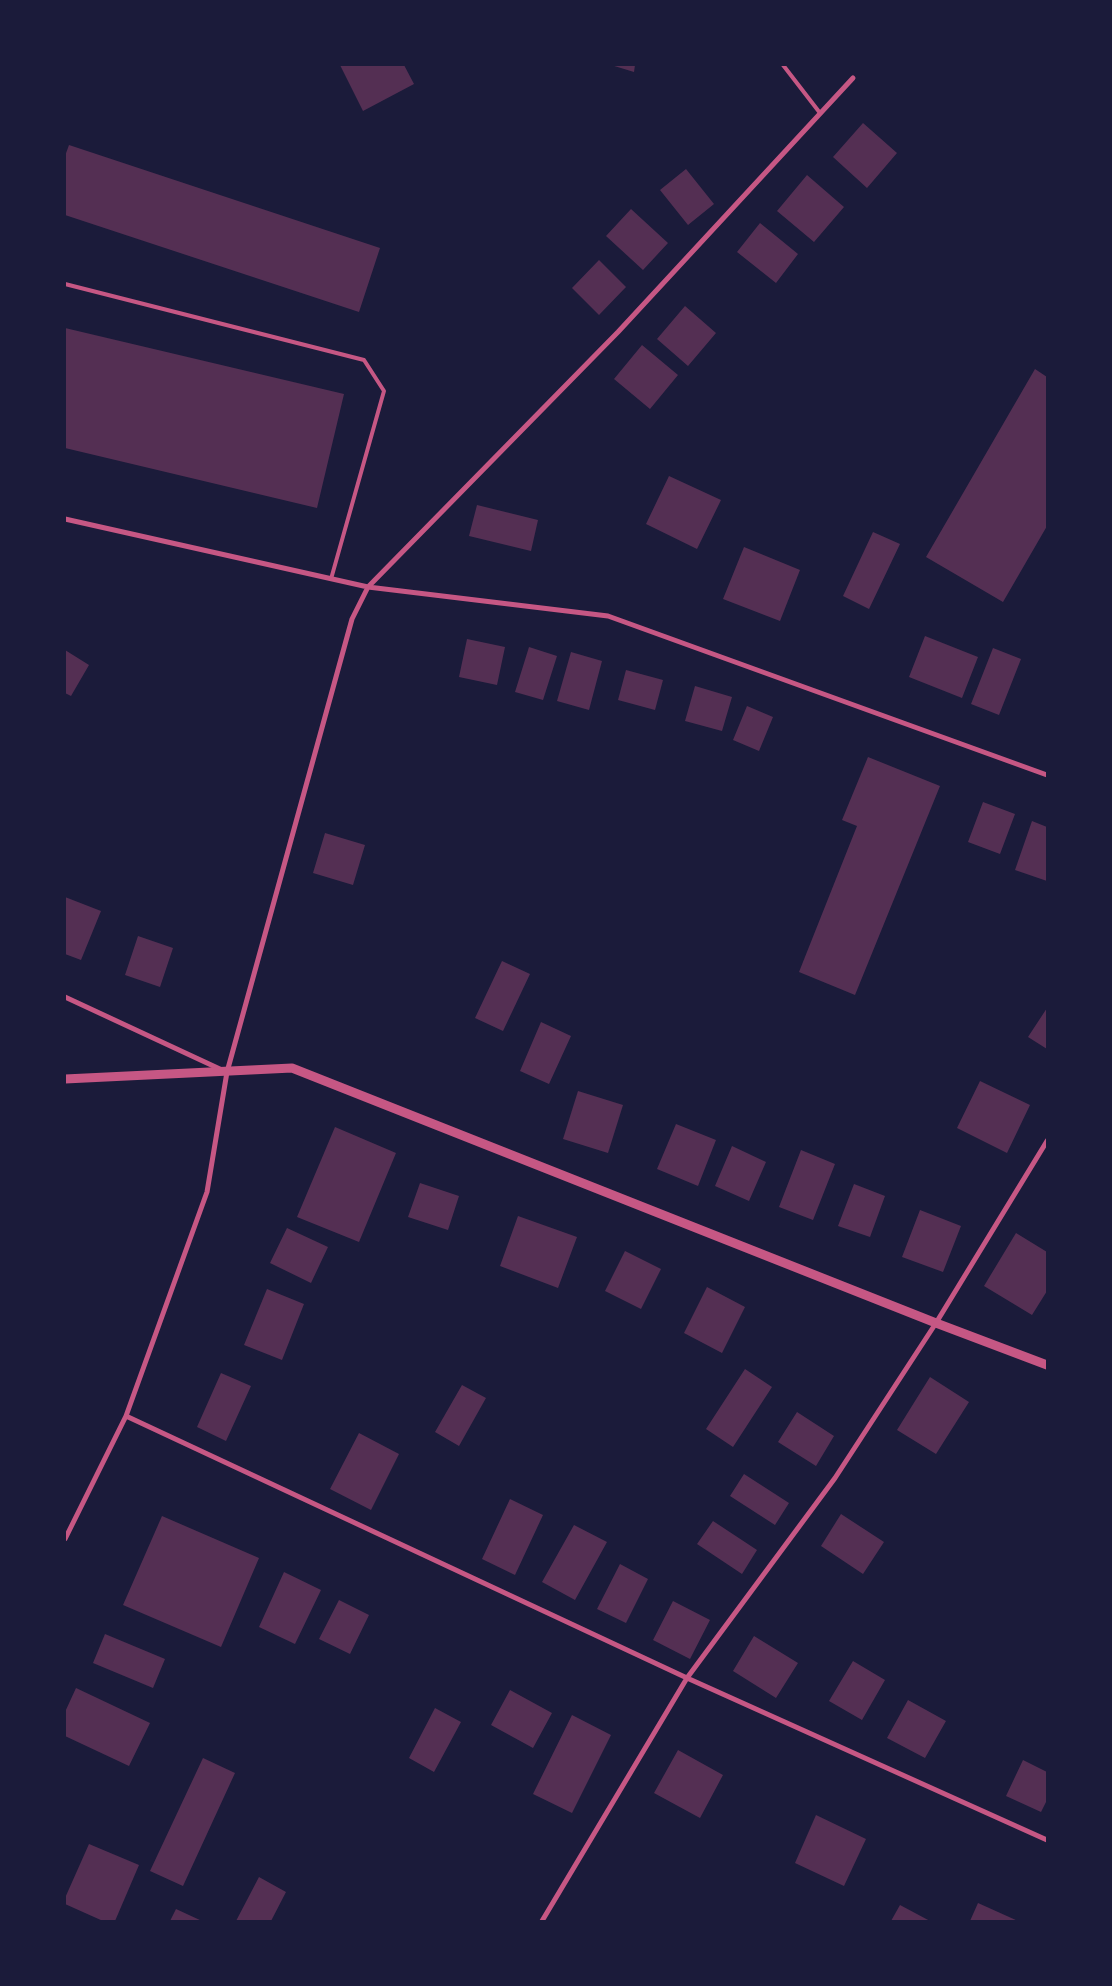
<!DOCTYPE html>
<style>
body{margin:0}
#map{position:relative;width:1112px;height:1986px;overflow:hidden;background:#1b1b3a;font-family:"Source Sans 3",sans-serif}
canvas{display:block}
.frame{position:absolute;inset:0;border:66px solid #1b1b3a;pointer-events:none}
</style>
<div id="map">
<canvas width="1112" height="1986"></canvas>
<div class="frame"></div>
</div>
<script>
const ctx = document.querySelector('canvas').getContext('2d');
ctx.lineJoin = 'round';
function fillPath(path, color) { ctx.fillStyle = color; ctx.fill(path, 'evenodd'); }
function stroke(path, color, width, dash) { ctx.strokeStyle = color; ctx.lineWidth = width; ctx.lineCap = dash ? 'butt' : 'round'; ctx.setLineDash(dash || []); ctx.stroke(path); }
fillPath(new Path2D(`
 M340 65H404L414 84 363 111Z
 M611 65H635L634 72Z
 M863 123 897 153 867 188 833 157Z
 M69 145 380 248 359 312 65 215V156Z
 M686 169 714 204 688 225 660 190Z
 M807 175 844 207 814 242 777 211Z
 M631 209 668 243 643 270 606 236Z
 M760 223 798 254 776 283 737 252Z
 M599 260 626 287 599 315 572 288Z
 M685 306 716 333 688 366 657 339Z
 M65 328 344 394 317 508 65 448Z
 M642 345 678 375 650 409 614 379Z
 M1035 369 1047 377V526L1003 602 926 557Z
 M669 476 721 500 697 549 646 524Z
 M477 505 538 520 531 551 469 536Z
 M873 532 900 544 869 609 843 596Z
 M744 547 800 570 780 621 723 599Z
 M925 636 978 657 962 698 909 677Z
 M467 639 505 647 497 685 459 677Z
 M529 647 557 656 543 700 515 692Z
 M993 648 1021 659 999 715 971 704Z
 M65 650 89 665 71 696 65 693Z
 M571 652 602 661 589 710 557 701Z
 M626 670 663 680 655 710 618 700Z
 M695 686 732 697 722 731 685 721Z
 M747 706 773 717 759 751 733 740Z
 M868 757 940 786 855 995 799 972 857 826 842 820Z
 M983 802 1015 814 1000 854 968 842Z
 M1032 821 1047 827V881L1015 870Z
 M325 833 365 845 353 885 313 873Z
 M65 897 101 911 81 960 65 954Z
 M138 936 173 948 160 987 125 975Z
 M502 961 530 974 503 1031 475 1018Z
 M1047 1008V1049L1028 1037Z
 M541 1022 571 1036 549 1084 520 1071Z
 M980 1081 1030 1105 1007 1153 957 1128Z
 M578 1091 623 1105 608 1153 563 1139Z
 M676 1124 716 1140 698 1186 657 1169Z
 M335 1127 396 1153 359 1242 297 1217Z
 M732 1146 766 1162 749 1201 715 1186Z
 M801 1150 835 1164 813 1220 779 1207Z
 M420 1183 459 1196 448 1230 408 1217Z
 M854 1184 885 1196 870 1237 838 1226Z
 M920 1210 961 1226 943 1272 902 1257Z
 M518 1216 577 1237 558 1288 500 1266Z
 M287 1228 328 1247 311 1283 270 1263Z
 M1016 1233 1047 1252V1291L1032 1315 984 1286Z
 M625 1251 661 1269 641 1309 605 1291Z
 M707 1287 745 1307 722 1353 684 1333Z
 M267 1289 304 1304 282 1360 244 1345Z
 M745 1369 772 1387 733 1447 706 1429Z
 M221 1373 251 1386 226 1441 197 1427Z
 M930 1377 969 1402 936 1454 897 1430Z
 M462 1385 486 1398 459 1446 435 1432Z
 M797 1412 834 1436 816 1466 778 1442Z
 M359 1433 399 1454 371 1510 330 1489Z
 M744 1474 789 1503 775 1525 730 1496Z
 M510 1499 543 1515 515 1575 482 1559Z
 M841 1514 884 1542 863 1574 821 1546Z
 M162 1516 259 1558 221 1647 123 1605Z
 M713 1521 757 1550 742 1574 697 1544Z
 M574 1525 607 1542 575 1600 542 1582Z
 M620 1564 648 1579 626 1623 597 1609Z
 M284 1572 321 1590 295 1644 259 1627Z
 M339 1600 369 1615 350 1654 319 1639Z
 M673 1601 710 1620 690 1659 653 1640Z
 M105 1634 165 1659 153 1688 93 1663Z
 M754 1636 798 1663 776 1698 733 1671Z
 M853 1661 885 1680 862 1720 829 1701Z
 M76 1688 150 1723 129 1766 65 1736V1712Z
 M510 1690 552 1713 533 1748 491 1725Z
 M908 1700 946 1721 925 1758 887 1738Z
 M435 1708 461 1722 434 1772 409 1758Z
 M572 1715 611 1735 572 1813 533 1794Z
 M678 1750 723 1775 700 1818 654 1793Z
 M203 1758 235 1773 183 1886 150 1871Z
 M1023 1760 1047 1772V1800L1041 1812 1006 1796Z
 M816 1815 866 1839 844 1886 795 1863Z
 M89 1844 139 1865 115 1921H103L65 1904V1898Z
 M259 1877 286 1892 271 1921H236Z
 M978 1903 1018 1921H970Z
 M900 1905 930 1921H891Z
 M176 1909 202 1921H170Z`), '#542f53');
stroke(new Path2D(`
 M783 65 820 113
 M65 284 364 360 384 391 331 579`), '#c65784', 4);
stroke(new Path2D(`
 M65 519 368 587 608 616 1047 775
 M65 997 222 1070
 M126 1416 687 1678 1047 1840
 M65 1539 126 1416 207 1192 227 1072 352 619 368 587 618 332 853 78
 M542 1921 687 1678 835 1478 936 1323 1047 1141`), '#c65784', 5);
stroke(new Path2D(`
 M65 1079 292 1068 936 1323 1047 1365`), '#c65784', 9);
</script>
